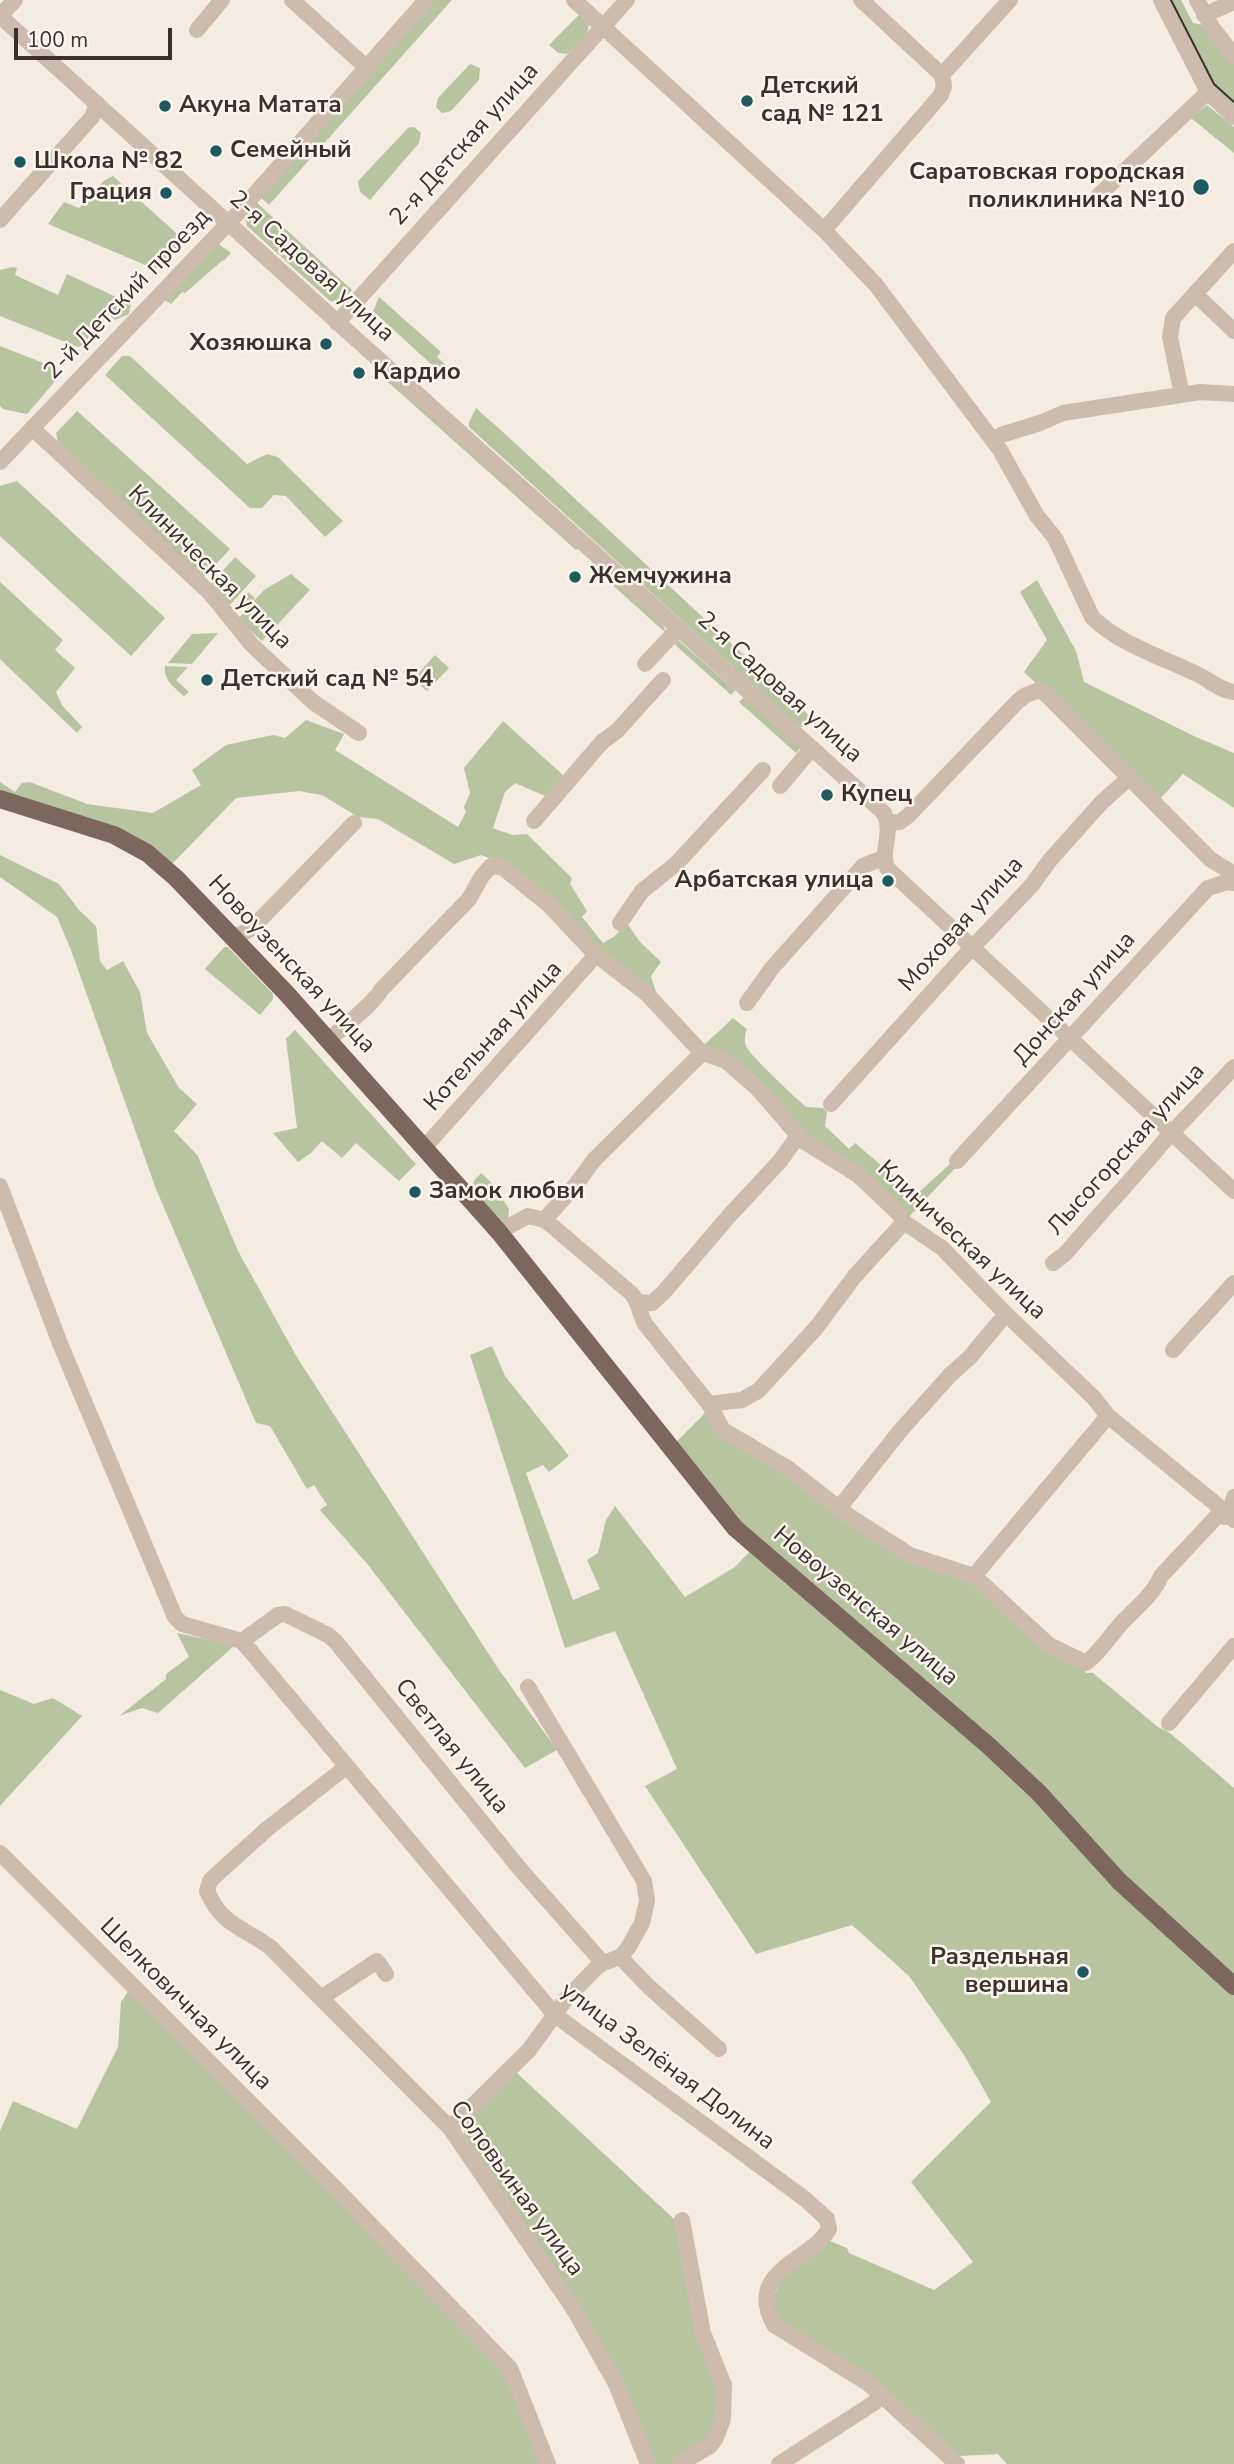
<!DOCTYPE html>
<meta charset="utf-8">
<style>
body{margin:0}
#map{position:relative;width:1234px;height:2464px;overflow:hidden;background:#f4ebe1;font-family:"Nunito Sans",sans-serif}
canvas{display:block}
.scale{position:absolute;left:14px;top:28px;width:158px;height:32px;box-sizing:border-box;border:4px solid #3b302b;border-top:0;padding-left:9px;font-size:21px;line-height:24px;white-space:nowrap;color:#3b302b;-webkit-text-stroke:5px #fbf5ee;paint-order:stroke}
</style>
<div id="map">
<canvas width="1234" height="2464"></canvas>
<div class="scale">100 m</div>
</div>
<script>
const ctx = document.querySelector('canvas').getContext('2d');
ctx.lineJoin = 'round';
function fillPath(path, color) { ctx.fillStyle = color; ctx.fill(path, 'evenodd'); }
function stroke(path, color, width, dash) { ctx.strokeStyle = color; ctx.lineWidth = width; ctx.lineCap = dash ? 'butt' : 'round'; ctx.setLineDash(dash || []); ctx.stroke(path); }
function label(font, color, halo, rows, align = 'center') {
  ctx.font = font + ' "Nunito Sans",sans-serif'; ctx.lineWidth = 5; ctx.setLineDash([]); ctx.textBaseline = 'middle'; ctx.strokeStyle = halo; ctx.fillStyle = color; for (const [text, x, y, turn = 0] of rows) {
    ctx.save(); ctx.translate(x, y); ctx.rotate((+turn || 0) * Math.PI / 180); ctx.textAlign = isNaN(turn) ? turn : align; if (halo) ctx.strokeText(text, 0, 0); ctx.fillText(text, 0, 0); ctx.restore();
  }
}
fillPath(new Path2D(`
 M434 0H452L269 205 259 196Z
 M1165 0H1181L1193 23 1203 25 1234 63V112L1212 91Z
 M580 14 589 23 587 35 567 54 558 53 549 45Z
 M470 64 480 68 479 80 451 111 442 113 436 107 438 98Z
 M1207 105 1234 127V153L1191 118Z
 M414 127 421 133 419 143 370 200 360 192 358 181 408 128Z
 M113 176 184 240 155 269 48 224 64 202 79 208 105 180Z
 M255 201 352 290 339 303 330 301 247 226 244 214Z
 M217 243 231 253 224 261 223 260 185 293 182 292 171 304 162 298Z
 M13 267 17 268 15 275 58 295 67 274 131 304 129 314 115 320 109 315 98 328 94 327 85 344 78 347 0 316V270Z
 M379 297 441 352 437 357 450 369 444 376 373 311Z
 M0 346 64 371 27 414 3 409 0 406Z
 M122 356H130L247 464 267 454 278 457 343 521 325 537 286 496 274 495 262 508H250L105 375Z
 M393 375 581 545 576 550 388 382Z
 M476 408 504 433 814 720 803 727 798 726 469 427V422Z
 M77 411 230 549 204 577 59 447 56 433Z
 M17 481 165 618 131 656 0 536V486Z
 M235 557 256 576 230 605 209 586Z
 M605 568 660 620 668 635 595 569Z
 M291 574 310 590 262 641 238 619 246 610 239 604 248 592 255 598 247 608 264 590Z
 M1037 580 1076 651 1084 682 1196 737 1234 753V808L1183 774 1158 801 1024 672 1047 640 1020 592Z
 M0 582 63 640 55 650 75 668 56 692 62 705 82 727 77 733 0 659Z
 M218 633 192 664 168 663 192 634Z
 M678 640 735 690 731 695 672 642Z
 M435 655 449 668 427 691 413 679Z
 M165 666 188 667 176 680 189 692 184 696C175 688 163 680 165 666Z
 M744 697 801 747 796 753 739 702Z
 M306 720 344 734 335 750 458 827 466 812 464 807 470 793 464 768 503 721 564 776 545 796 515 783 505 792 493 828 512 835 527 834 572 878 570 884 587 911 582 917 603 943 615 936 627 923 640 942 661 962 651 976 659 1002 504 864 481 855 454 864 378 819 358 817 322 795 299 791 236 798 171 865 0 791V782L15 792 22 783 30 782 87 804 153 813 201 785 192 770 226 745 273 735 285 738Z
 M0 855 59 884 79 910 96 926 100 961 107 970 123 961 140 992 147 1033 179 1088 197 1104 174 1131 198 1156 238 1251 298 1359 499 1670 557 1750 525 1768 368 1565 320 1510 327 1505 314 1485 307 1489 270 1426 256 1423 156 1189 71 950 57 917 0 877Z
 M224 947H228L273 994V999L260 1015 205 969Z
 M733 1018 747 1029C745 1034 744 1040 746 1046 750 1056 795 1097 806 1107L823 1108 827 1112 825 1126 849 1149 855 1143 916 1195 952 1162 960 1163 907 1219 803 1137 702 1047Z
 M295 1030 416 1164 399 1181 356 1143 342 1158 322 1141 311 1153 298 1162 273 1133 297 1128 286 1039Z
 M481 1173 492 1183 509 1209 508 1219 498 1222 472 1188 474 1181Z
 M492 1346 505 1376 569 1456 549 1472 543 1465 526 1473 573 1600 600 1589 587 1560 598 1553 606 1520 615 1506 685 1597 735 1567 751 1550 986 1750 1115 1885 1234 1995V2464H1007L998 2454 959 2456 778 2320 772 2301 781 2279 830 2241 847 2248 849 2253 934 2290 973 2262 911 2182 991 2102 964 2055 909 1976 852 1925 756 1954 645 1786 677 1769 615 1631 565 1648 470 1355Z
 M709 1409 767 1462 846 1520 975 1582 1082 1665 1086 1673H1093L1158 1727 1170 1733 1234 1788V1979L741 1525 675 1443Z
 M177 1633 224 1643 233 1647 158 1713 142 1708 119 1716 166 1679V1674L189 1657Z
 M0 1690 34 1704 53 1698 82 1716 0 1806Z
 M129 1990 503 2367 542 2464H0V2131L13 2101 77 2129 118 2047 121 2002Z
 M516 2072 674 2219 697 2334 718 2387 714 2436 672 2464H653L619 2382 463 2137 467 2121Z`), '#b8c4a0');
stroke(new Path2D(`
 M292 0 366 67
 M574 0 824 230 876 285 1000 450 1037 516 1055 538 1092 617C1119 644 1161 657 1195 673 1209 679 1218 690 1234 692
 M861 0 942 75
 M1161 0 1208 92 1234 117
 M1197 0 1212 27 1234 56
 M1204 15 1234 2
 M0 16 346 330 884 813C894 835 880 847 887 868L1234 1191
 M0 16 15 0
 M197 30 222 0
 M942 75 1010 0
 M1098 196 1208 92
 M0 220 92 117 97 103
 M824 230 941 95 944 86 942 75
 M1196 295 1234 331
 M337 323 627 0
 M1182 395 1170 337 1173 318 1234 251
 M32 428 210 593 252 645 313 702 359 733
 M993 440 1001 435 1040 423 1063 413 1200 392 1234 394
 M0 462 238 213 426 0
 M645 664 679 628
 M780 786 812 748
 M534 821 602 742 617 731 663 680
 M889 823 900 822 909 815 1018 701 1026 695 1039 690 1047 695 1210 859 1234 874
 M620 923 642 891 676 864 763 770
 M234 938 252 928 354 823
 M747 1003 772 968 863 866 883 858
 M328 1041C342 1027 373 1005 381 990L469 899 482 876 491 866 502 867 549 905 596 955 647 994 702 1053 726 1061 758 1089 803 1141 858 1175 898 1213 904 1222 942 1248 1006 1314 1094 1398 1108 1416 1217 1505 1219 1514 1224 1517 1228 1515 1234 1520
 M831 1104 966 954 1032 885 1050 860 1102 802 1128 779
 M424 1148 596 955
 M957 1161 1208 888 1227 882 1234 883
 M0 1186 61 1346 175 1617 182 1624 242 1641
 M544 1220 574 1187 594 1160 702 1053
 M499 1232 528 1216 544 1220 551 1225 632 1294C639 1303 640 1314 645 1324L709 1404 723 1430 789 1469 849 1516 910 1555 974 1576 1049 1645 1086 1663C1100 1652 1108 1639 1119 1626 1133 1610 1153 1596 1161 1576L1219 1514
 M1053 1263 1065 1254C1098 1216 1133 1178 1166 1139L1234 1067
 M638 1302 652 1303 664 1292 729 1216 780 1161 798 1136
 M1173 1350 1234 1283
 M709 1404 742 1400 758 1391 816 1328 854 1277 904 1222
 M839 1508 900 1431 950 1375 970 1357 1006 1314
 M1228 1515 1234 1497
 M974 1576 1108 1416
 M242 1641 555 2015 805 2199 827 2219 829 2229C811 2261 744 2270 774 2325L869 2384 957 2464
 M242 1641 278 1615 285 1614 328 1635 336 1642 520 1869 603 1963
 M1169 1723 1234 1646
 M346 1767 267 1829 216 1875 210 1881 207 1891C221 1925 244 1928 270 1947L450 2128 573 2308 616 2384 648 2464
 M0 1853 337 2190 510 2368 548 2464
 M620 1957 649 1987 719 2049
 M321 1998 377 1961 386 1974
 M450 2128 529 2050 566 1999 596 1968 603 1963 620 1957 628 1948 642 1923 647 1901 644 1881 528 1687
 M679 2464 710 2446 716 2438 723 2419 724 2385 703 2333 682 2220
 M779 2464 874 2403 881 2395`), '#cdbbac', 16);
stroke(new Path2D(`
 M0 799 114 835 147 853 176 878 287 994 499 1232 735 1528 989 1746 1039 1793 1119 1881 1234 1986`), '#7d675c', 18);
stroke(new Path2D(`
 M1171 0 1214 84 1234 102`), '#3b302b', 2);
for (const [x, y, r, color] of [
 [747,101,7,"#1f5a5e"],
 [165,106,7,"#1f5a5e"],
 [216,151,7,"#1f5a5e"],
 [20,162,7,"#1f5a5e"],
 [1201,187,9,"#1f5a5e"],
 [166,193,7,"#1f5a5e"],
 [326,344,7,"#1f5a5e"],
 [359,373,7,"#1f5a5e"],
 [575,577,7,"#1f5a5e"],
 [207,680,7,"#1f5a5e"],
 [827,795,7,"#1f5a5e"],
 [888,881,7,"#1f5a5e"],
 [415,1192,7,"#1f5a5e"],
 [1083,1972,7,"#1f5a5e"]
]) { const dot = new Path2D(); dot.arc(x, y, r, 0, 2 * Math.PI); ctx.fillStyle = color; ctx.fill(dot); stroke(dot, '#fbf5ee', 2.5); }
label('bold 24px', '#3b302b', '#fbf5ee', [
 ["Детский",761,87],
 ["сад № 121",761,115],
 ["Акуна Матата",179,106],
 ["Семейный",230,151],
 ["Школа № 82",34,162],
 ["Саратовская городская",1185,173,"right"],
 ["поликлиника №10",1185,201,"right"],
 ["Грация",152,193,"right"],
 ["Хозяюшка",312,344,"right"],
 ["Кардио",373,373],
 ["Жемчужина",589,577],
 ["Детский сад № 54",221,680],
 ["Купец",841,795],
 ["Арбатская улица",874,881,"right"],
 ["Замок любви",429,1192],
 ["Раздельная",1069,1958,"right"],
 ["вершина",1069,1986,"right"]
], 'left');
label('24px', '#3b302b', '#fbf5ee', [
 ["2-я Детская улица",465,145,-48],
 ["2-я Садовая улица",311,267,42],
 ["2-й Детский проезд",128,295,-46],
 ["Клиническая улица",209,568,45],
 ["2-я Садовая улица",779,688,42],
 ["Моховая улица",962,925,-48],
 ["Новоузенская улица",291,965,47],
 ["Донская улица",1075,999,-48],
 ["Котельная улица",494,1037,-48],
 ["Лысогорская улица",1127,1150,-48],
 ["Клиническая улица",961,1241,43],
 ["Новоузенская улица",865,1607,40],
 ["Светлая улица",451,1747,51],
 ["Шелковичная улица",185,2005,45],
 ["улица Зелёная Долина",667,2067,37],
 ["Соловьиная улица",516,2189,54]
]);
</script>
